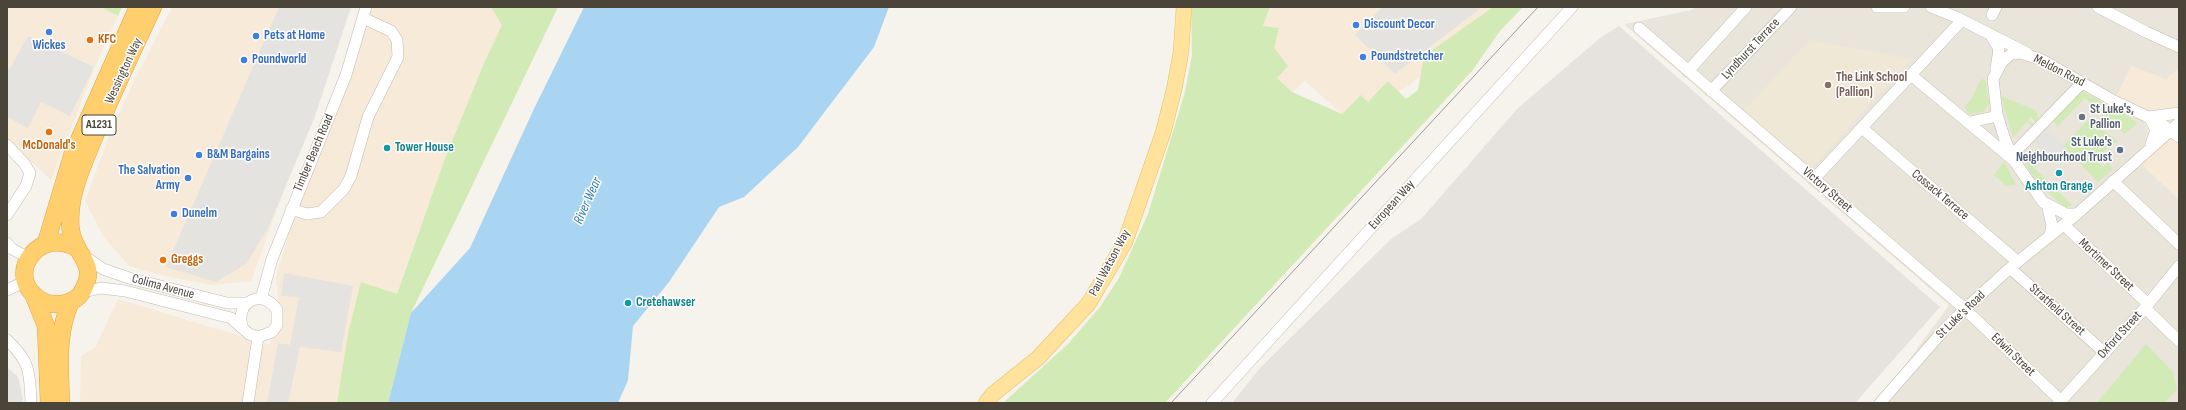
<!DOCTYPE html>
<style>
body{margin:0}
#map{position:relative;width:2186px;height:410px;overflow:hidden;background:#f6f3ec;font-family:"Sofia Sans Condensed",sans-serif}
canvas{display:block}
.frame{position:absolute;inset:0;border:8px solid #4b4439;pointer-events:none}
</style>
<div id="map">
<canvas width="2186" height="410"></canvas>
<div class="frame"></div>
</div>
<script>
const ctx = document.querySelector('canvas').getContext('2d');
ctx.lineJoin = 'round';
function fillPath(path, color) { ctx.fillStyle = color; ctx.fill(path, 'evenodd'); }
function stroke(path, color, width, dash) { ctx.strokeStyle = color; ctx.lineWidth = width; ctx.lineCap = dash ? 'butt' : 'round'; ctx.setLineDash(dash || []); ctx.stroke(path); }
function label(font, color, halo, rows, align = 'center') {
  ctx.font = font + ' "Sofia Sans Condensed",sans-serif'; ctx.lineWidth = 3; ctx.setLineDash([]); ctx.textBaseline = 'middle'; ctx.strokeStyle = halo; ctx.fillStyle = color; for (const [text, x, y, turn = 0] of rows) {
    ctx.save(); ctx.translate(x, y); ctx.rotate((+turn || 0) * Math.PI / 180); ctx.textAlign = isNaN(turn) ? turn : align; if (halo) ctx.strokeText(text, 0, 0); ctx.fillText(text, 0, 0); ctx.restore();
  }
}
fillPath(new Path2D(`
 M1697 7H2179V403H1878L1949 305 1626 26 1625 24 1691 10Z`), '#eae5da');
fillPath(new Path2D(`
 M7 7H101L118 16 98 59 51 180 7 140Z
 M172 7H351L251 281 212 285 165 276 129 266 104 237 85 201 111 131 134 81Z
 M364 7H491L502 25 484 63 444 161 401 281 369 403H80L81 356 95 348 118 299 270 345 278 301 276 277 318 135Z
 M1270 7H1501L1410 85 1371 107 1342 114 1305 81 1292 92 1277 78 1274 48 1279 28 1263 26Z
 M2131 66 2166 79 2179 68V200L2137 160 2148 142 2147 129 2141 113 2114 101Z`), '#f7ead8');
fillPath(new Path2D(`
 M1619 26 1940 307 1855 403H1232L1260 368 1391 239 1421 219 1518 108 1600 38Z`), '#e6e2dd');
fillPath(new Path2D(`
 M1809 40 1912 59 1812 167 1744 111Z`), '#efe8d6');
fillPath(new Path2D(`
 M101 7H122L118 16Z
 M491 7H558L411 313 388 403H337L348 334 361 282 397 294 444 161 484 63 502 25Z
 M1191 7H1270L1263 26 1279 28 1274 48 1288 66 1277 78 1292 92 1342 114 1361 95 1368 102 1388 81 1406 99 1418 90 1424 56 1493 7H1523L1500 31 1472 71 1165 403H1003L1068 344 1100 307 1119 278 1148 214 1185 92 1192 55Z
 M1981 79 1985 80 1989 104 1983 112 1969 114 1965 107 1973 96Z
 M2080 90 2134 120 2137 124 2124 134 2085 98 2058 126 2052 121Z
 M2001 96 2035 110 2038 116 2036 122 2031 117 2028 120 2034 125 2032 126 2027 122 2013 137Z
 M2088 120 2091 123 2094 120 2101 126 2100 128 2117 141 2096 158 2103 167 2108 163 2113 169 2098 182 2063 146Z
 M2020 154 2072 205 2066 208C2046 192 2031 177 2020 154Z
 M2004 161 2016 185 2006 186 1994 175Z
 M2146 344 2173 372 2177 390 2164 403H2097Z`), '#d2eab5');
fillPath(new Path2D(`
 M279 7H351L314 119 268 228 246 264 216 282 166 267Z
 M1382 7H1482L1395 74 1355 35Z
 M28 36 94 67 70 116 41 102 28 128 7 117V68L10 69Z
 M2046 127 2067 149 2053 162 2033 141Z
 M284 273 353 286 341 352 300 347 288 403H267L278 343 290 345 299 297 281 296Z
 M7 367 18 377 23 399 21 403H7Z`), '#e5e3e0');
fillPath(new Path2D(`
 M584 7H889L874 47 798 147 744 197 719 207 669 282 633 326 628 380 618 403H388L411 313 470 248 532 113Z`), '#a9d4f2');
const minor = new Path2D(`
 M1877 7H1904
 M1931 7 1956 17 2027 53
 M2098 7 2146 32 2179 47
 M1992 15 1996 7
 M1639 28 1965 309 2061 401
 M1990 34 1999 49 1996 69
 M1688 71 1746 7
 M1911 75 2012 159
 M1711 91 1791 7
 M1970 122 1993 117 1997 114
 M1862 128 2018 262
 M2151 144 2156 130 2149 117 2179 113
 M7 145 24 163 30 173 26 186 7 215
 M2012 155 2082 83
 M1814 179 1962 20
 M2113 181 2179 244
 M2047 204 2052 225 2050 236
 M291 209 307 214 321 212 344 189 351 176 368 117 398 57 397 40 391 31 363 18
 M2077 214H2066L2043 202 2015 162 2005 140 1997 114 1993 79 2002 62 2011 54 2021 53 2042 60 2114 101 2159 122 2179 137
 M2064 225 2148 304
 M7 243 12 249 29 258
 M84 256 103 269 129 278 227 303H247
 M2010 268 2105 353
 M7 290 26 281
 M83 292 101 288 125 291 231 318 249 334 258 337 272 332 277 325V310C263 288 235 301 242 326
 M261 299 272 259 346 75 366 7
 M2145 308 2179 341
 M7 340C30 361 30 373 31 403
 M248 403 258 337
 M1212 403 1572 7
 M1880 403 1943 331 1965 309 2010 268 2077 214 2179 123
 M2059 403 2145 308 2179 266`);
const major = new Path2D(`
 M986 403 993 394 1038 358 1089 303 1125 242 1163 133 1174 90 1181 52 1184 7`);
const highway = new Path2D(`
 M46 243 72 156 138 7
 M78 249C41 226 7 270 34 295 47 308 74 308 83 290 97 264 78 258 72 235 69 226 70 217 71 208 73 187 83 165 91 145 110 98 132 52 153 7
 M34 296 46 326 49 403
 M61 403C60 368 56 334 71 301`);
stroke(minor, '#c2bbae', 12);
stroke(major, '#e6c16a', 16);
stroke(highway, '#e0a43c', 18);
stroke(minor, '#fff', 11);
stroke(major, '#ffe39c', 15);
stroke(highway, '#ffcf6e', 17);
stroke(new Path2D(`
 M1171 403 1538 7`), '#9a9a9a', 1);
for (const [x, y, r, color] of [
 [1356,25,4,"#3f7fe0"],
 [49,32,4,"#3f7fe0"],
 [256,36,4,"#3f7fe0"],
 [90,40,4,"#e8710a"],
 [1363,57,4,"#3f7fe0"],
 [244,60,4,"#3f7fe0"],
 [1828,85,4,"#8d6e63"],
 [2082,117,4,"#6b7280"],
 [49,132,4,"#e8710a"],
 [387,148,4,"#0f9aa8"],
 [2120,150,4,"#5c6f8a"],
 [199,155,4,"#3f7fe0"],
 [2059,173,4,"#0f9aa8"],
 [188,178,4,"#3f7fe0"],
 [174,214,4,"#3f7fe0"],
 [163,260,4,"#e8710a"],
 [628,303,4,"#0f9aa8"]
]) { const dot = new Path2D(); dot.arc(x, y, r, 0, 2 * Math.PI); ctx.fillStyle = color; ctx.fill(dot); stroke(dot, '#fff', 1.5); }
for (const [x, y, w] of [
 [99,125,34]
]) { const box = new Path2D(); box.roundRect(x - w / 2, y - 10, w, 20, 3); ctx.fillStyle = '#fff'; ctx.fill(box); stroke(box, '#4b4439', 1); }
label('bold 12px', '#4b4439', null, [
 ["A1231",99,125]
]);
label('bold 13px', '#366cbe', '#fff', [
 ["Discount Decor",1364,25],
 ["Pets at Home",264,36],
 ["Wickes",49,46,"center"],
 ["Poundstretcher",1371,57],
 ["Poundworld",252,60],
 ["B&M Bargains",207,155],
 ["The Salvation",180,171,"right"],
 ["Army",180,186,"right"],
 ["Dunelm",182,214]
], 'left');
label('bold 13px', '#c56008', '#fff', [
 ["KFC",98,40],
 ["McDonald's",49,146,"center"],
 ["Greggs",171,260]
], 'left');
label('13px', '#4b4439', '#fff', [
 ["Lyndhurst Terrace",1751,49,-47],
 ["Wessington Way",124,71,-65],
 ["Meldon Road",2059,71,27],
 ["Timber Beach Road",314,153,-67],
 ["Victory Street",1827,190,41],
 ["Cossack Terrace",1940,195,40],
 ["European Way",1392,205,-48],
 ["Paul Watson Way",1110,263,-62],
 ["Mortimer Street",2106,265,43],
 ["Colima Avenue",163,287,15],
 ["Stratfield Street",2057,310,42],
 ["St Luke's Road",1961,315,-44],
 ["Oxford Street",2120,335,-48],
 ["Edwin Street",2013,355,44]
]);
label('bold 13px', '#785e54', '#fff', [
 ["The Link School",1836,78],
 ["(Pallion)",1836,93]
], 'left');
label('bold 13px', '#5b616d', '#fff', [
 ["St Luke's,",2090,110],
 ["Pallion",2090,125]
], 'left');
label('bold 13px', '#4e5e75', '#fff', [
 ["St Luke's",2112,143],
 ["Neighbourhood Trust",2112,158]
], 'right');
label('bold 13px', '#0d838f', '#fff', [
 ["Tower House",395,148],
 ["Ashton Grange",2059,187,"center"],
 ["Cretehawser",636,303]
], 'left');
label('italic 14px', '#2e7ab2', '#fff', [
 ["River Wear",588,201,-66]
]);
</script>
